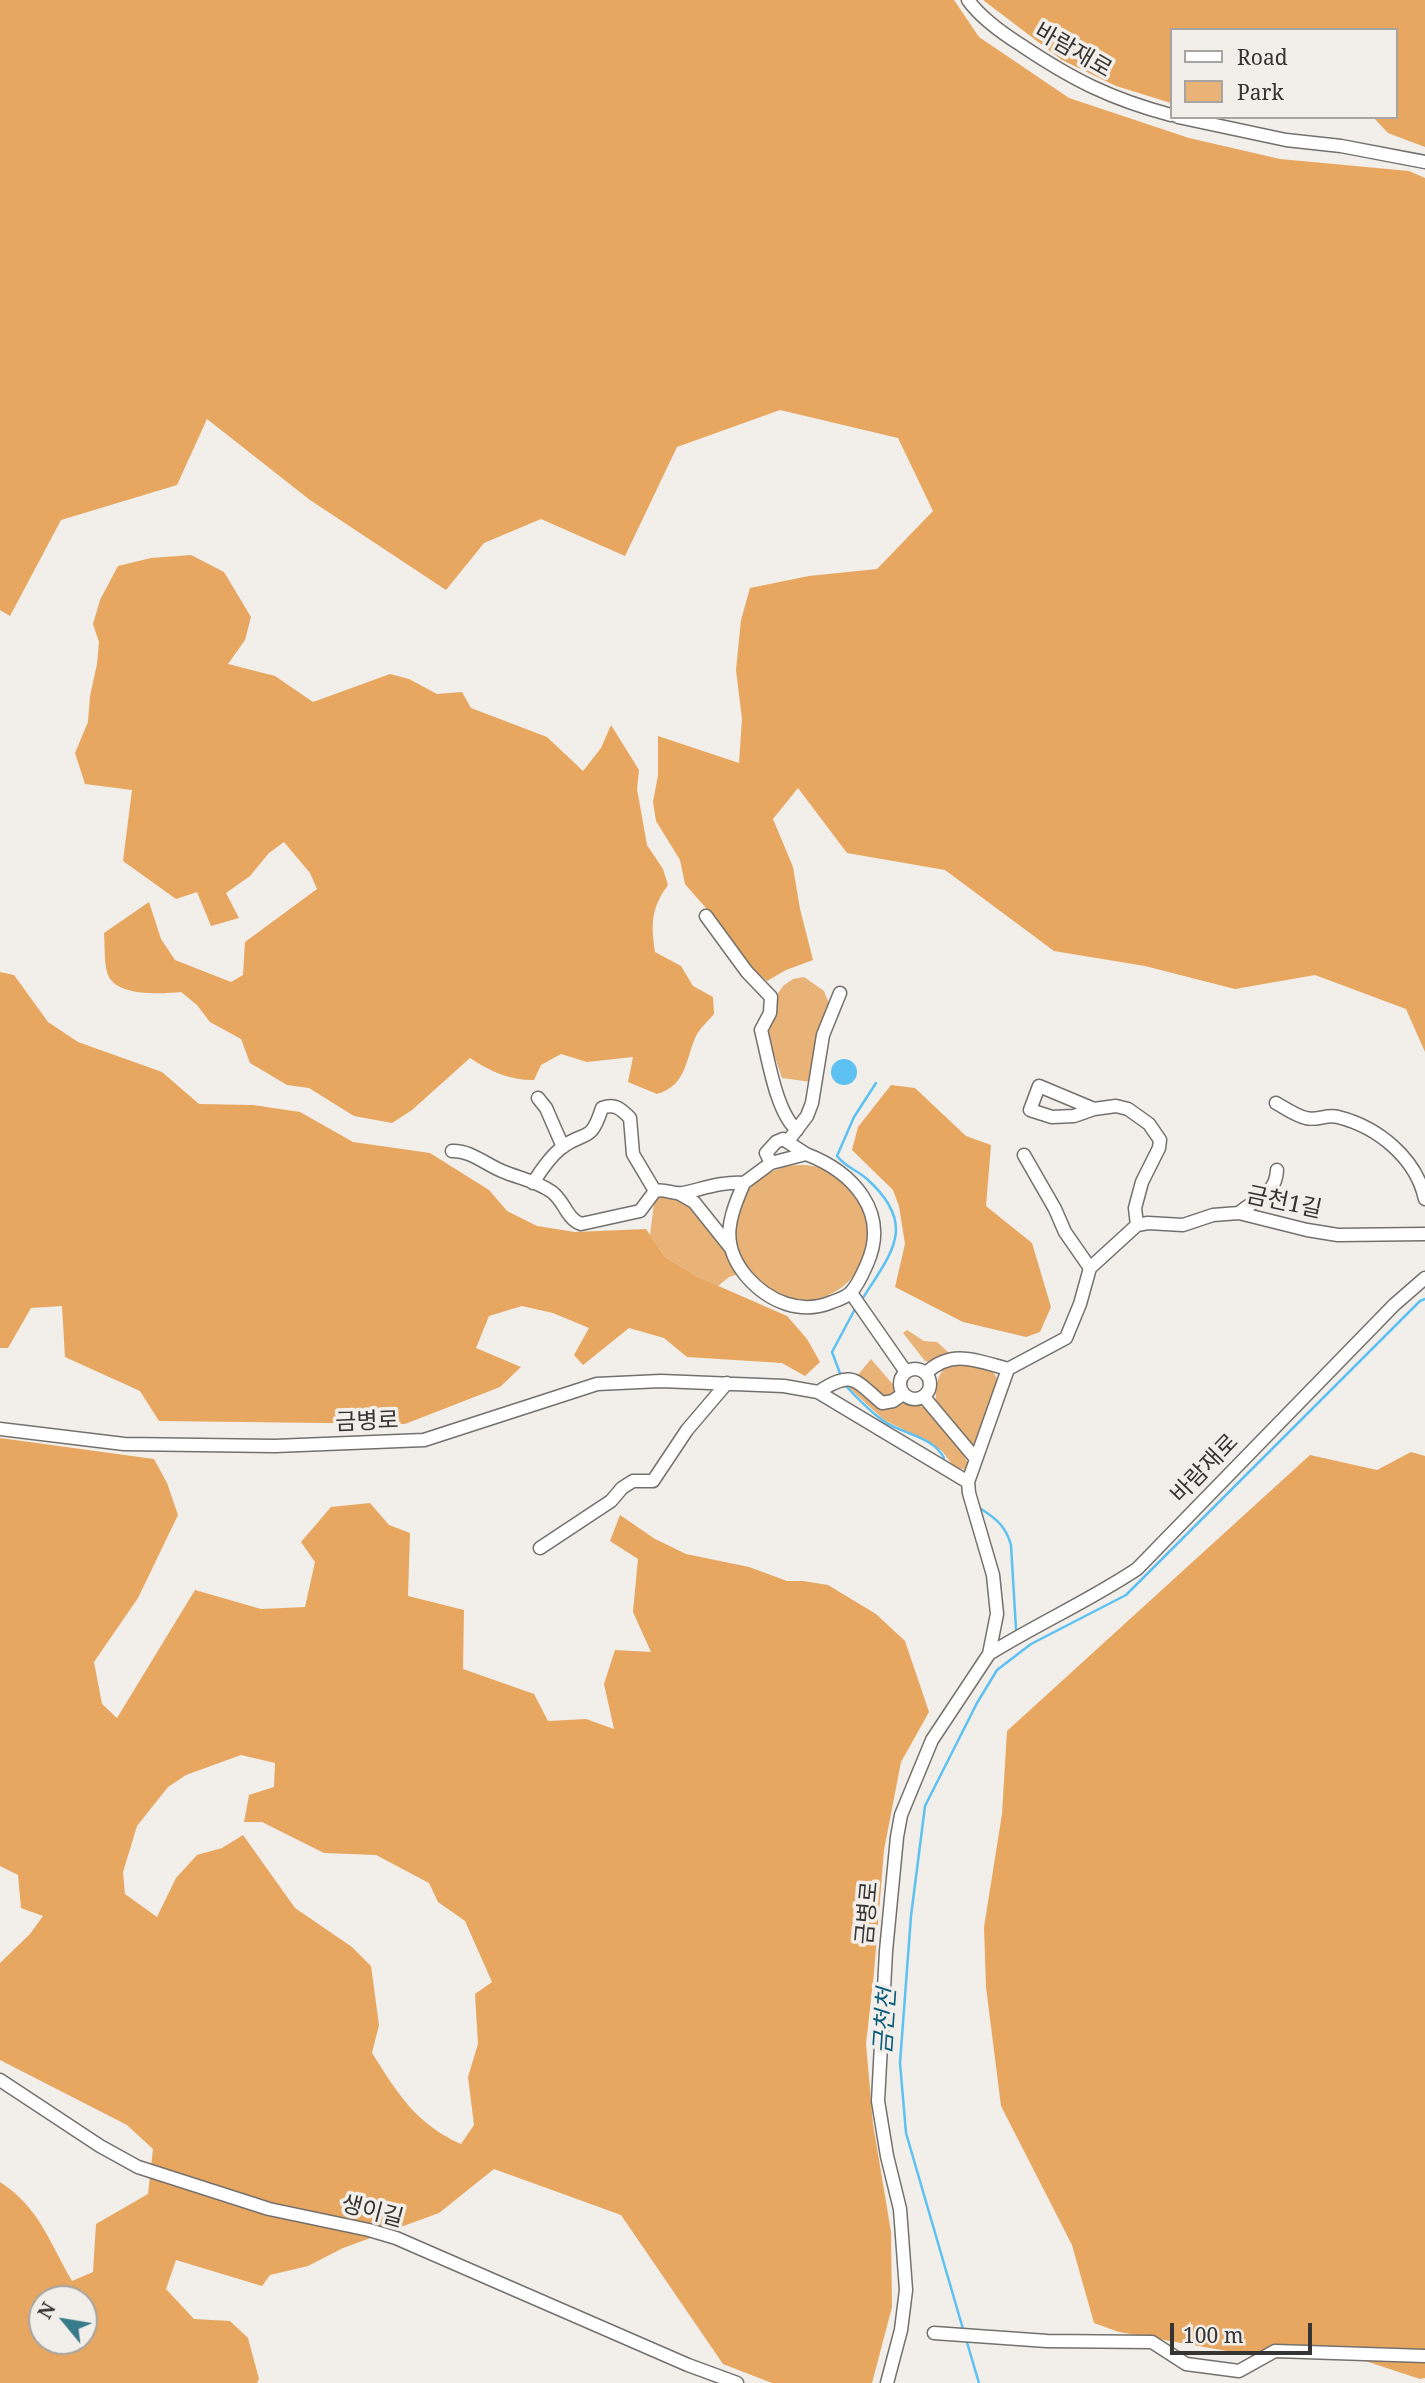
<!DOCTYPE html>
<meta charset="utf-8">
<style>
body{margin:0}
#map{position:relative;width:1425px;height:2383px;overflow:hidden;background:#f2eeea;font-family:"Noto Serif",serif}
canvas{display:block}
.legend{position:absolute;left:1170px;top:28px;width:228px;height:91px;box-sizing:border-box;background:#f2eeea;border:2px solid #a7a4a1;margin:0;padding:9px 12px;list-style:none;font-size:21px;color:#363533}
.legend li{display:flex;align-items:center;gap:14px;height:35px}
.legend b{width:35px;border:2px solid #a7a4a1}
.north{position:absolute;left:28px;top:2285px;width:70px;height:70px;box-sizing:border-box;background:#f2eeea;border:2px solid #a7a4a1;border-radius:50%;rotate:300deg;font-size:19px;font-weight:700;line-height:28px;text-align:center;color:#363533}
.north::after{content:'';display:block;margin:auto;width:24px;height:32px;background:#377b8a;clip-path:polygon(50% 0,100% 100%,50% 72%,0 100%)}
.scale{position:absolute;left:1170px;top:2323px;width:142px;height:32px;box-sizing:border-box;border:4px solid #363533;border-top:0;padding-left:9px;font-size:21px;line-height:24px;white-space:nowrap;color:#363533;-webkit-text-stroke:5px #f2eeea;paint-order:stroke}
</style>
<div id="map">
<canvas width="1425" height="2383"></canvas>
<ul class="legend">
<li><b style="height:9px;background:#fff"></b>Road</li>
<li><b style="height:19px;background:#e9b277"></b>Park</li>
</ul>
<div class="north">N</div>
<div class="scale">100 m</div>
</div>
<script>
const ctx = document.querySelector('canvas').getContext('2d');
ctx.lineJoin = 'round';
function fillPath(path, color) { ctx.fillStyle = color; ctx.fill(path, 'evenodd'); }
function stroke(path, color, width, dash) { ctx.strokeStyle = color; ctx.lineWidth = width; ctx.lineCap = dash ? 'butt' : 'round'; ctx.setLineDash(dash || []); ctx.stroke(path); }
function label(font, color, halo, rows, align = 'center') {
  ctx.font = font + ' "Noto Serif","Noto Sans KR",serif'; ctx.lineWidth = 7; ctx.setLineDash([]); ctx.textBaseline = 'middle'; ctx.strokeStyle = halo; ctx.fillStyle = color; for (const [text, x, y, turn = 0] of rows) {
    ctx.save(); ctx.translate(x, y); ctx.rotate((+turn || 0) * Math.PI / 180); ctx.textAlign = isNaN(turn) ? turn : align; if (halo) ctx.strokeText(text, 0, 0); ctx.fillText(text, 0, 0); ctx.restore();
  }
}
fillPath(new Path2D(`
 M804 977 824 991 830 1006 811 1082 782 1078 766 1031 775 998 783 986 793 979Z
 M733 1233a68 68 0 1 1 136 0a68 68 0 1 1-136 0Z
 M663 1195 688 1202 729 1253 739 1274 729 1277 718 1286 698 1277 665 1257 650 1235 655 1196Z
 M907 1330 924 1341 937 1342 949 1353 931 1362 925 1361 903 1333Z
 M871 1359 895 1387 896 1393 884 1399 857 1376Z
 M955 1362C971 1365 994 1364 998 1381L976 1446 970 1447 936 1402C935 1383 938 1369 955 1362Z
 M846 1385C864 1386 877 1395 893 1401 903 1405 915 1403 926 1408 940 1413 962 1452 969 1465L967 1470 954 1467 942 1451 925 1440 884 1420Z`), '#e9b277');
fillPath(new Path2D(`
 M0 0H954L979 37 1069 98 1189 138 1280 159 1409 171 1425 178V1052L1406 1009 1315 975 1235 989 1145 966 1054 951 945 870 847 853 798 788 773 819 793 867 800 909 813 960 786 970 767 981 753 969 705 907 685 884 680 860 656 821 653 802 658 775V736L739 763 742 719 736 670 741 620 750 588 809 576 877 569 933 511 898 438 780 410 677 447 625 556 541 519 484 543 446 590 310 500 207 419 177 485 61 520 10 616 0 610Z
 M983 0H1425V147L1388 133 1373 117H1395V30H1171V103L1116 86 1062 60Z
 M191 555 224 572 251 617 245 640 228 664 275 676 313 702 390 674 409 679 437 694 462 692 471 708 547 737 583 771 601 748 611 725 639 770 637 789 647 845 663 869 668 885C651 908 651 924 655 952L681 966 693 986 713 997 714 1014C708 1021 700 1028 696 1036 685 1060 687 1085 657 1094L628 1082 633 1057 587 1062 561 1054 541 1065 534 1080C509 1080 491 1072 470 1058L412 1110 392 1123 354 1116 309 1088 287 1085 250 1063 241 1039 210 1022 197 1005 181 992C161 994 113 997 107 972 104 960 105 946 104 933L149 902 161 939 175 960 231 982 243 975 245 942 317 889 310 873 284 842 269 853 250 876 226 893 239 918 211 926 197 892 176 899 123 861 132 790 85 784 75 753 88 722 90 696 97 664 99 642 93 624 100 600 118 566 151 558Z
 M0 972 14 975 48 1022 78 1042 162 1072 199 1104 253 1105 300 1112 353 1142 430 1153 489 1190 507 1211 537 1226 575 1232 646 1229 665 1257 698 1277 787 1316 807 1339 820 1362 805 1376 782 1363 687 1357 664 1338 629 1328 583 1365 574 1355 589 1328 553 1313 522 1306 489 1316 476 1348 521 1367 500 1387 405 1424 159 1421 140 1391 65 1357 62 1306 31 1308 8 1348H0Z
 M891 1085 915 1088 966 1136 991 1145 986 1206 1032 1243 1051 1307 1040 1332 1026 1337 963 1322 895 1287 905 1244 899 1206 893 1190 852 1150 858 1127Z
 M0 1438 154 1459 167 1483 178 1515 138 1598 94 1662 102 1704 117 1718 195 1590 261 1609 305 1607 315 1562 301 1542 331 1507 370 1503 389 1525 410 1533 408 1596 464 1610 463 1669 534 1694 548 1721 586 1719 614 1729 604 1684 615 1650 651 1652 633 1612 638 1559 610 1541 620 1515 655 1539 686 1554 749 1567 787 1581H803L828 1585 876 1614 905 1641 929 1712 901 1762 884 1850 874 1973 866 2044 873 2124 891 2232 892 2307 872 2383H772L723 2364 621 2215 494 2169 439 2213 343 2248 308 2266 270 2275 262 2286 176 2260 166 2289 194 2319 230 2321 248 2338 259 2379 257 2383H0V2182C40 2208 49 2242 72 2281L93 2272 96 2224 148 2194 153 2149 127 2125 0 2060V1963L30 1934 43 1916 21 1908 18 1875 0 1866ZM241 1755 275 1763 274 1787 249 1795 244 1822H262L324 1853 376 1855 429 1883 438 1902 465 1921 492 1982 475 1994 478 2044 468 2077 474 2125 461 2144C416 2124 398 2094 372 2053L379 2025 371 1966 352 1947 295 1908 243 1835 222 1848 197 1855 176 1878 157 1917 125 1894 123 1872 137 1826 168 1787 186 1775ZM42 2299H84V2341H42Z
 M1411 1452 1425 1456V2378L1420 2379 1344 2354 1272 2359 1119 2332 1094 2323 1072 2245 1001 2106 986 1987 984 1927 1002 1814 1007 1731 1310 1455 1377 1470Z`), '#e7a760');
fillPath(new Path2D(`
 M831 1072a13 13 0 1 1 26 0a13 13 0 1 1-26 0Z`), '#5dc1f2');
stroke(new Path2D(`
 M861 1301C891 1253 919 1226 867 1179 857 1170 845 1167 837 1156L854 1117 876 1083
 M841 1376 832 1352 855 1309
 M845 1385C856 1397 869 1410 882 1420 901 1434 933 1436 944 1458
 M981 1509C997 1519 1006 1527 1011 1545L1016 1629
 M963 2329 906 2133 900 2063 911 1916 925 1806 977 1703 997 1670 1031 1644 1126 1595 1420 1301 1425 1299
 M966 2339 979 2383`), '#5dc1f2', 2.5);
const minor = new Path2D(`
 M968 0C981 18 1002 33 1021 45 1073 80 1111 99 1171 115
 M1178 117 1286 140 1341 146 1425 162
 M706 916 747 972 771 997 770 1013 761 1030C768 1057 776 1113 797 1130
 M538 1098 546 1108 563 1147
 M1276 1103C1285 1108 1296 1116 1306 1118 1316 1121 1327 1114 1338 1117 1378 1127 1416 1158 1425 1199
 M1094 1109 1039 1086 1030 1110 1052 1117 1074 1116 1094 1109 1116 1106 1128 1109 1149 1124 1160 1140 1159 1148 1142 1182 1135 1208 1137 1225
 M788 1141 807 1116 812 1103 823 1035 840 993
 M452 1151C470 1150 485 1164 502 1171 518 1178 537 1181 552 1192 565 1202 566 1218 581 1224L640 1211 655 1191
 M1024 1155 1055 1209 1065 1232 1090 1268
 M533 1183C541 1170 549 1158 561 1148 586 1129 590 1145 602 1108 615 1103 621 1109 630 1118L633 1154 655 1191C665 1188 673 1195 683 1193 702 1189 724 1181 744 1183 729 1218 719 1244 747 1277 769 1302 801 1315 832 1302 838 1300 847 1297 851 1292 858 1285 863 1273 867 1264 890 1212 853 1172 806 1154
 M744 1183 771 1163 806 1154 783 1139 776 1142 766 1153 771 1163
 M680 1194 694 1202 730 1247
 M1239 1213C1255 1199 1276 1195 1277 1170
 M851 1293 906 1372
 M900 1384a15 15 0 1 1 30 0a15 15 0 1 1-30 0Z
 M926 1373C952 1348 978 1361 1008 1369
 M818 1392C853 1370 854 1379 882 1403L893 1401 903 1394
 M924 1397 976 1459
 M0 1429 124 1444 275 1446 424 1440 597 1384 661 1381 784 1386 818 1392 968 1482 969 1493 993 1575 997 1614 989 1654 932 1740 901 1815 897 1837 886 1951 878 2101 887 2156 900 2209 906 2290 901 2330 887 2383
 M968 1482 1008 1369 1066 1338 1080 1304 1090 1268 1137 1225 1148 1223 1183 1225 1213 1215 1239 1213 1307 1230 1338 1235 1425 1234
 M540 1548 611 1501 622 1488 633 1481H653L687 1430 727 1383
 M989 1654C1037 1624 1089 1601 1137 1569L1394 1305 1425 1278
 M0 2080 100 2146 138 2167 269 2209 369 2230 396 2238 688 2365 737 2383
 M934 2333 1047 2341 1152 2342 1186 2364 1239 2371 1275 2351 1425 2356`);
stroke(minor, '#74716d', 15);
stroke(minor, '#fff', 12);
label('23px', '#363533', '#f2eeea', [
 ["바람재로",1073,51,30],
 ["금천1길",1284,1203,12],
 ["금병로",367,1422,-2],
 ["바람재로",1205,1469,-46],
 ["금병로",868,1913,-85],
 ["생이길",372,2212,15]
]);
label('italic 24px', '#085c7c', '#f2eeea', [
 ["금천천",886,2021,-86]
]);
</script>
